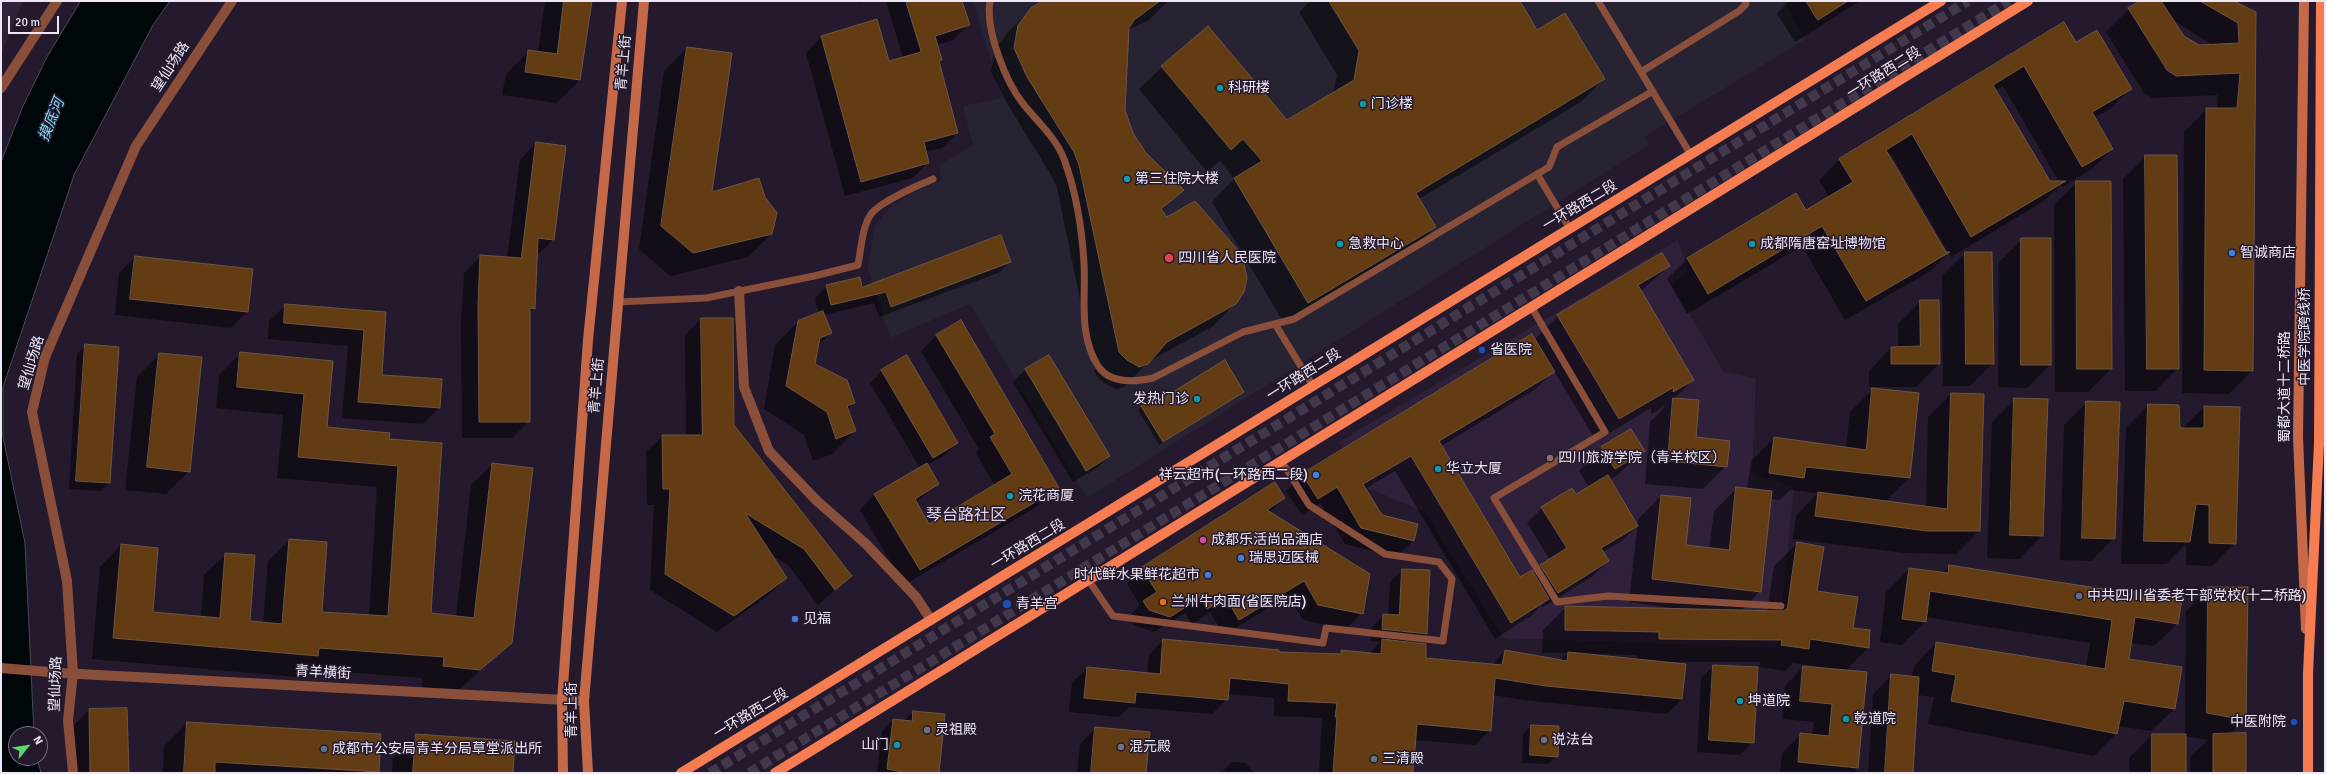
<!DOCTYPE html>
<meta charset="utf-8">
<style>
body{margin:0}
#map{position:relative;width:2326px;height:774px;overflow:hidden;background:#24192d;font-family:Signika,sans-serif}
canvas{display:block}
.frame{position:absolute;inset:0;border:2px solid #eee7f5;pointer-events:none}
.north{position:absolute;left:8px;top:726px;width:40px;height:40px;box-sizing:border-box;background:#24192d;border:1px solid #756b7d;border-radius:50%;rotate:60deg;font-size:11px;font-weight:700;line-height:16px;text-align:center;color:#eee7f5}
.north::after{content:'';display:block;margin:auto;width:14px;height:18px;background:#5cd56d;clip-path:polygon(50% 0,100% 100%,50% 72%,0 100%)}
.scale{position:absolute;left:8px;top:16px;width:51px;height:18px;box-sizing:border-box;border:2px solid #eee7f5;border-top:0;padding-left:5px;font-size:12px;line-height:14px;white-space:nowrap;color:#eee7f5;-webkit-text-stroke:3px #24192d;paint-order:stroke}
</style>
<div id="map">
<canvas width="2326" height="774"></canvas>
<div class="frame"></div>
<div class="north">N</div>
<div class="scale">20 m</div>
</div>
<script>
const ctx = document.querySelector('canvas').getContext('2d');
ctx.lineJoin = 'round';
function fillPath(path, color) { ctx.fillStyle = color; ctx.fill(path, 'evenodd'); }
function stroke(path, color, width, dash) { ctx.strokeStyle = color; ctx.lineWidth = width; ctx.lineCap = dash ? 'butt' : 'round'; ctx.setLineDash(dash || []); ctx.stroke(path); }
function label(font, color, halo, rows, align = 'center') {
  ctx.font = font + ' Signika,"Noto Sans SC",sans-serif'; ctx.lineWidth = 3; ctx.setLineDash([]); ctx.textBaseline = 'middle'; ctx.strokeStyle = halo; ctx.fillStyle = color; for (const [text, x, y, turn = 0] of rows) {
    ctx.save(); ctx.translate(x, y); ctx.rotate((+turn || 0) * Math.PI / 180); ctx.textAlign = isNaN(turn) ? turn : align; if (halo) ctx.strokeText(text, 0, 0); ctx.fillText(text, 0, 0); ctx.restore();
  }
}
fillPath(new Path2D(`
 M1 1H23L1 55Z
 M1678 240 1688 271 1672 285 1724 372 1756 378 1752 474 1794 487 1778 648 1503 638 1425 512 1359 484 1339 442Z`), '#30213b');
fillPath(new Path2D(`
 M973 1H1783L1806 39 1644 137 1649 145 1087 498 970 304 890 338 868 268 875 226 888 209 908 195 942 180 939 165 973 145 963 106 1002 98Z`), '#272333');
const water = new Path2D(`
 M81 1H170L153 25 74 175 3 387V437L25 543 34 734H16V758H37L41 773H1V162L23 106 47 57Z`);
fillPath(water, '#00070b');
stroke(water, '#474a51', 1);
fillPath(new Path2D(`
 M545 1H591L580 80 557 103 502 95 506 74 529 51 538 52Z
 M857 1H866L858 3Z
 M886 1H961L968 25 953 40 937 45 941 60 938 62 957 133 942 148 925 152 928 162 913 178 845 196 806 53 821 37 858 27 888 62 903 58Z
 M1047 1H1168L1149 20 1127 30 1124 110 1132 133 1145 154 1182 190 1161 211 1236 303 1212 327 1149 361 1124 387 1116 389 1104 383 1096 375 1093 362 1057 188 1051 175 1005 100 991 71 995 49 1008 32 1031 9Z
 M1310 1H1519L1537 32 1604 79 1581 102 1419 199 1435 227 1412 250 1285 325 1212 202 1234 179 1220 161 1207 172 1139 89 1162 67 1287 121 1333 93 1337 75 1299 12Z
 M1789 1H1860L1795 42 1777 14Z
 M2139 1H2232L2255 13 2252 371 2229 394 2182 393 2184 132 2207 109H2217L2218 95 2153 98 2144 93 2106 32 2129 9 2141 2ZM2174 21 2213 45 2199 46 2184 37Z
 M2063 24 2075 43 2130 89 2110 109 2094 118 2112 149 2092 169 2062 187 2061 185 2044 201 1951 257 1891 154 1888 155 1945 253H1948L1929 272 1845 320 1802 246 1687 314 1667 279 1687 259 1796 195 1805 211 1829 197 1819 180 1839 160ZM2003 86 2059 182H2049L1996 90Z
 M687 48 711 193 764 197 771 234 748 257 670 276 639 249 664 71Z
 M536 143 553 240 536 256 534 308 529 313V421L512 438H462L461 323 464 273 481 256 507 258 520 160Z
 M2146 156 2178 368 2155 391H2125L2123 179Z
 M2077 182 2111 369 2088 392H2055L2054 205Z
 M2022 239 2050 365 2027 388 1998 387 1999 262Z
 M1965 253 1993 363 1970 386H1943L1942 276Z
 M135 257 247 312 231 328 115 315 119 273Z
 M1010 262 998 273 879 317 874 303 824 315 831 332 817 346 814 364 854 403 847 409 855 431 832 454 813 461 804 435 764 409 775 345 798 322 819 314 815 298 827 286 862 288Z
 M1669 266 1640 292 1693 380 1674 399 1695 438 1726 466 1703 489 1645 484 1650 422 1667 405 1651 414V408L1596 441 1554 371 1537 388 1441 446 1520 579 1533 574 1550 560 1527 523 1542 508 1575 496 1589 488 1579 471 1602 448 1643 450 1620 473 1610 480 1637 526 1622 541 1602 552 1608 561 1593 576 1542 608 1541 605 1532 615 1495 639 1395 471 1365 489 1381 516 1413 541 1396 557 1345 544 1320 503 1302 515 1286 491 1303 474 1534 340 1558 316Z
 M1921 301 1939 364 1916 387H1869V371L1891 348H1898V324Z
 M286 305 385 313 380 375 441 380 439 408 423 424 342 418 348 346 268 339 269 321Z
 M701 319 733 425 850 576 818 605 788 565 771 555 786 578 770 594 717 632 650 590 654 505H647L646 452 663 436H686L685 335Z
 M961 321 1058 488 1043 503 904 585 860 510 875 494 920 468 870 383 882 371 957 443 945 455 927 465 938 484 916 503 929 525 995 486 976 453 979 449 921 351 936 336Z
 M85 346 109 483 101 491 69 489 77 354Z
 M241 353 332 362 326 428 388 440 441 444 430 614 456 617 471 485 493 464 511 642 458 691 422 687 423 678 303 669 296 677 92 659 100 567 121 545 151 613 201 617 204 575 226 554 249 622 263 624 268 561 290 540 321 613 369 616 377 487 277 478 283 415 216 408 219 375Z
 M160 354 189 471 166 494 125 490 137 377Z
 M1049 356 1109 456 1097 468 1073 482 1013 382 1025 370Z
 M1873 389 1910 477 1885 502 1926 507 1928 417 1951 394 1979 531 1956 554 1904 553 1793 539 1796 516 1818 493 1790 490 1780 500 1771 499 1760 591 1741 611H1767L1774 566 1797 544 1816 592 1868 648 1845 671 1866 673 1856 773H1780L1782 753 1801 734 1812 735 1814 722 1782 719 1785 686 1803 667 1818 668 1819 667 1793 663 1785 671 1759 667 1760 662H1667L1685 665 1682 699 1667 714 1531 701 1493 695 1490 730 1475 745 1415 740 1412 773H1319L1322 718 1274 716V698L1227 694V699L1212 714 1129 707 1119 717 1069 712 1072 683 1087 668 1147 674 1149 655 1163 640 1278 653 1338 655 1341 651 1369 654 1380 642 1371 641V628L1384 615 1388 616 1390 582 1402 570 1426 634 1416 644 1424 659 1492 665 1505 651 1560 660 1568 653H1542L1543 630 1566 607 1686 610 1629 602 1638 519 1661 496 1685 546 1709 549 1714 511 1737 488 1747 489 1751 461 1774 438 1846 448 1850 412ZM1594 654 1637 655V660L1593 655Z
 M1243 392 1159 445 1138 410 1142 406 1157 403Z
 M2015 399 2042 536 2019 559 1987 558 1992 422Z
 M2087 402 2114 538 2091 561 2060 560 2064 425Z
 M2149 405 2179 429H2182L2204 407 2235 543 2212 566 2186 565V544L2166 564H2121L2126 428Z
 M1284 498 1269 513 1362 613 1346 629 1303 620 1288 596 1224 635 1210 612 1192 624 1185 613 1154 632 1134 625 1129 617 1140 605 1127 584 1142 569Z
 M1950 566 2177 624 2154 646 2130 643 2128 659 2174 709 2151 731 2118 726 2117 733 2094 756 1928 724 1934 697 1917 695 1912 773H1868L1873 694 1892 675 1912 677 1914 666 1936 643 2086 667 2090 643 1925 617V622L1902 645 1880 642 1886 592 1909 569 1942 573Z
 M2209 588 2245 720 2230 734 2245 773H2190V757L2208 740 2185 736V773H2130L2129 758 2152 735H2185L2186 611Z
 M1714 666 1753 742 1740 755 1697 752 1701 678Z
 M89 710 128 773H67L66 733Z
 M913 712 938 773H877L882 731 893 720 904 721Z
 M187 723 378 771 376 773H163L164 746Z
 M1531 726 1557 756 1548 764 1522 763 1523 734Z
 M1096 728 1145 773H1077L1080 744Z
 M416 735 512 773H414L415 758H413L412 773H392L393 758Z
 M1232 762 1246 763 1254 773H1221Z`), '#0007');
const building = new Path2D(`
 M564 1H592L580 80 525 72 528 50 557 54Z
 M906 1H962L970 25 935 36 942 60 939 61 958 133 924 142 929 163 861 182 821 36 877 19 889 61 921 52Z
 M1043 1H1160L1134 20 1129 28 1125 110 1133 133 1146 153 1184 190 1161 209 1167 217 1195 201 1238 250 1244 264 1247 278 1244 292 1236 304 1167 342 1148 364 1139 367 1127 360 1119 352 1079 165 1074 152 1027 77 1014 48 1018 25 1031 8Z
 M1329 1H1520L1537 30 1565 13 1605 79 1416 193 1436 227 1308 303 1234 178 1262 161 1243 139 1231 150 1161 66 1208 26 1287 120 1354 80 1359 51Z
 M1806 1H1848L1818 20Z
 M2140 1H2161L2184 36 2199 45 2239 43 2238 23 2200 1H2234L2256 12 2253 371 2204 370 2206 108H2237L2240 73 2176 76 2167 70 2128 8Z
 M2064 22 2076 42 2097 30 2132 89 2092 112 2113 149 2082 167 2024 66 1993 85 2050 181H2066L1971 237 1912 134 1886 150 1946 252H1950L1866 301 1822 226 1708 294 1687 258 1796 193 1806 210 1853 182 1839 159Z
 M687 47 732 53 712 192 759 178 765 197 777 213 772 234 693 253 661 226Z
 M536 142 566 146 554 240 538 238 535 309 530 308V422H479L478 305 480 255 521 258Z
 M2145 155H2177L2179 369H2147Z
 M2076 181H2111L2112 369H2077Z
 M1001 235 1011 262 891 307 886 292 831 305 826 285 860 277 862 287Z
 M2021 238H2051V365H2021Z
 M1965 252H1992L1994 364H1966Z
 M1662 253 1670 266 1638 285 1694 380 1673 392 1674 387 1619 419 1557 315Z
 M135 256 253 269 248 312 130 299Z
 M1920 300H1939L1940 364H1891V347L1920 346Z
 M285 304 386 312 382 375 442 379 440 408 358 402 364 330 284 323Z
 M823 311 832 333 820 338 815 364 847 380 855 403 847 406 856 431 836 439 827 412 786 386 798 321Z
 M701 318H733L734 425 852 576 835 590 804 549 745 513 787 578 734 616 665 574 670 489H663L662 435H702Z
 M961 320 1059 488 920 570 874 494 927 463 939 484 915 499 929 524 1012 474 990 437 995 434 936 335Z
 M1532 334 1555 372 1439 441 1520 577 1532 570 1549 599 1511 623 1411 456 1363 484 1382 515 1418 524 1414 541 1361 528 1337 487 1318 499 1302 474Z
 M85 344 119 347 110 483 76 481Z
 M240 352 333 361 327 427 390 433 389 439 442 443 431 613 474 618 492 463 533 468 512 643 480 670 443 666 444 657 319 648 318 656 113 638 121 544 158 548 153 612 220 618 225 553 255 555 250 621 282 624 289 539 327 542 322 612 388 616 398 466 298 457 304 394 237 387Z
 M159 353 202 357 190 472 147 467Z
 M907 355 958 443 933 458 881 370Z
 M1049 355 1110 456 1086 471 1025 369Z
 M1225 360 1244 392 1163 442 1141 406 1155 397 1158 401Z
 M1872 388 1919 393 1910 478 1806 467 1804 478 1769 473 1774 437 1866 450Z
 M1951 393 1984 394 1980 531H1927L1815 516 1818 492 1947 509Z
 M1673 398 1699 400 1696 437 1730 441 1727 467 1668 461Z
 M2014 398 2048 399 2043 536 2010 535Z
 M2086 401 2120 402 2115 539 2082 538Z
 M2148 404 2179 405 2180 428H2204V406L2240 407 2236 544 2209 543V505L2196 504 2190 542 2144 541Z
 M1631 429 1645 451 1615 469 1601 447Z
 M1608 475 1638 526 1601 548 1609 561 1558 593 1540 565 1567 548 1541 507 1572 488 1576 494Z
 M1275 482 1285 498 1267 510 1370 574 1363 614 1318 605 1304 581 1239 620 1226 598 1207 609 1200 598 1170 617 1149 610 1143 601 1157 592 1141 568Z
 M1736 487 1772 491 1761 592 1652 579 1661 495 1691 498 1686 545 1729 550Z
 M1797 542 1824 547 1817 591 1858 597 1853 628 1870 630 1869 648 1810 639 1809 649 1781 645 1782 640 1659 639V632L1565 630V606L1783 611 1787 609Z
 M1949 565 2116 591 2117 589 2182 599 2178 624 2135 617 2129 659 2182 667 2175 709 2124 701 2117 734 1951 701 1956 675 1932 671 1936 642 2105 669 2112 620 1930 591 1926 622 1902 619 1909 568 1948 573Z
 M1402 569 1430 570 1427 634 1382 629 1383 614 1399 615Z
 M2208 587H2248L2246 720 2207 713Z
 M1163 639 1279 650V652L1341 654V650L1381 654 1382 639 1426 644V658L1502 665 1505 650 1567 661 1568 652 1686 664 1682 699 1546 686 1495 678 1491 731 1417 724 1413 773H1333L1337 717H1335L1337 703 1288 701 1289 684 1230 678 1228 700 1136 692 1135 703 1084 698 1087 667 1160 674Z
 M1713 665 1758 667 1754 743 1709 740Z
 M1803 666 1867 672 1858 768 1798 762 1800 733 1829 736 1832 704 1800 701Z
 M1891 674 1919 677 1913 773H1885Z
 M127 708 129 773H90L89 709Z
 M913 711 945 714 939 773H907L887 769 893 719 912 721Z
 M187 722 381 734 379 772 215 762V773H184Z
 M1531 725 1559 726 1558 757 1530 755Z
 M1095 727 1150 732 1146 773H1091Z
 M2246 733V773H2213V734Z
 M416 734 515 741 513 773H413Z
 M2152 734H2186V773H2152Z`);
fillPath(building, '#633c13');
stroke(building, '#6b5643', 1);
stroke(new Path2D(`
 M710 773 1968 1
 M749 773 2009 1`), '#42384b', 10, [10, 5]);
stroke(new Path2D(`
 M990 1C985 30 1006 83 1024 105 1038 122 1056 138 1064 159 1076 192 1082 228 1084 263 1086 298 1078 334 1098 366 1110 384 1135 382 1153 378L1243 332 1294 319 1549 167 1557 147 1653 91
 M1598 1 1691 155
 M1641 72 1739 11 1746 4 1745 1
 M1537 174 1570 229
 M618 302 706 298 814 276 858 265C861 250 862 227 871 214 881 201 917 186 933 179
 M1532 308 1605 432 1494 498 1557 602 1608 596 1781 606
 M1275 324 1313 386
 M1089 581 1113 616 1323 643 1326 628 1443 641 1452 579 1439 562 1385 554 1309 505 1282 462`), '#894f3b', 7);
stroke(new Path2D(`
 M1 88 57 1
 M739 291 744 387 769 451 817 501 866 544 916 597 931 620
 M1 668 61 673`), '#894f3b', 10);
stroke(new Path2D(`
 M61 673 584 701
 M73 773 68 720 73 673 67 581 32 412 45 357 136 146 232 1`), '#894f3b', 10);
stroke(new Path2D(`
 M2304 1 2298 437 2306 629
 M563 773 562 700 588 340 622 1
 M588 773 584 701 644 1`), '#c66949', 10);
stroke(new Path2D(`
 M681 773 1941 1
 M775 773 2028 1
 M2308 773V673L2319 443`), '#f67c52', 10);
stroke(new Path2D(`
 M2319 443 2321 1`), '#f67c52', 10);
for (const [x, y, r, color] of [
 [1220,88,4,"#0f9aa8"],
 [1363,104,4,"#0f9aa8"],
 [1127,179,4,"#0f9aa8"],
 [1340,244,4,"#0f9aa8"],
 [1752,244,4,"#0f9aa8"],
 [2232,253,4,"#3f7fe0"],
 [1169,258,5,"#e0444e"],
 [1482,350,4,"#1a4fb4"],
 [1197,399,4,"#0f9aa8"],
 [1550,458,4,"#8d6e63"],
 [1438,469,4,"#0f9aa8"],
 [1316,475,4,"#3f7fe0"],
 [1010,496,4,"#0f9aa8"],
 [1203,540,4,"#d1479c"],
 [1241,558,4,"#3f7fe0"],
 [1208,575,4,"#3f7fe0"],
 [2079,596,4,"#5c6f8a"],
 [1163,602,4,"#e8710a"],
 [1007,604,5,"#1a4fb4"],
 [795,619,4,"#3f7fe0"],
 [1740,701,4,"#0f9aa8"],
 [1846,719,4,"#0f9aa8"],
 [2294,722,4,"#1a4fb4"],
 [927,730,4,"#6b7280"],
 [1544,740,4,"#6b7280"],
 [897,745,4,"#0f9aa8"],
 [1121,747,4,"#6b7280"],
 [324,749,4,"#5c6f8a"],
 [1374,759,4,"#6b7280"]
]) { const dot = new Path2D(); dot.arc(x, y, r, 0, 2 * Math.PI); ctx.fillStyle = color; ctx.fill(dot); stroke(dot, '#24192d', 1.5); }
label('14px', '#eee7f5', '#24192d', [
 ["青羊上街",624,63,-85],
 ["望仙场路",171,67,-57],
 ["一环路西二段",1884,73,-32],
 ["一环路西二段",1580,206,-31],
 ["中医学院跨线桥",2305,337,-90],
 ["望仙场路",32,363,-73],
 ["一环路西二段",1304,375,-32],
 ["青羊上街",597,386,-85],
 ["蜀都大道十二桥路",2285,387,-90],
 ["一环路西二段",1028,545,-31],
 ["青羊横街",323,673,3],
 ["望仙场路",56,684,-88],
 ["青羊上街",572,710,-90],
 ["一环路西二段",751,714,-31]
]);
label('14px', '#eee7f5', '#24192d', [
 ["科研楼",1228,88],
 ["门诊楼",1371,104],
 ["第三住院大楼",1135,179],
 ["急救中心",1348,244],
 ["成都隋唐窑址博物馆",1760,244],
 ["智诚商店",2240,253],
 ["四川省人民医院",1178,258],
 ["省医院",1490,350],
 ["发热门诊",1189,399,"right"],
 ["四川旅游学院（青羊校区）",1558,458],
 ["华立大厦",1446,469],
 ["祥云超市(一环路西二段)",1308,475,"right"],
 ["浣花商厦",1018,496],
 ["成都乐活尚品酒店",1211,540],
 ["瑞思迈医械",1249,558],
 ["时代鲜水果鲜花超市",1200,575,"right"],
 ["中共四川省委老干部党校(十二桥路)",2087,596],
 ["兰州牛肉面(省医院店)",1171,602],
 ["青羊宫",1016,604],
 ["见福",803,619],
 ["坤道院",1748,701],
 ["乾道院",1854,719],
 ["中医附院",2286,722,"right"],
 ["灵祖殿",935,730],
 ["说法台",1552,740],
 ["山门",889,745,"right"],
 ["混元殿",1129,747],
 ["成都市公安局青羊分局草堂派出所",332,749],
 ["三清殿",1382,759]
], 'left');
label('italic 15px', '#7ddaf3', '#24192d', [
 ["摸底河",52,120,-68]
]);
label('16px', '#e0d2ed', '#24192d', [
 ["琴台路社区",966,516]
]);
</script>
